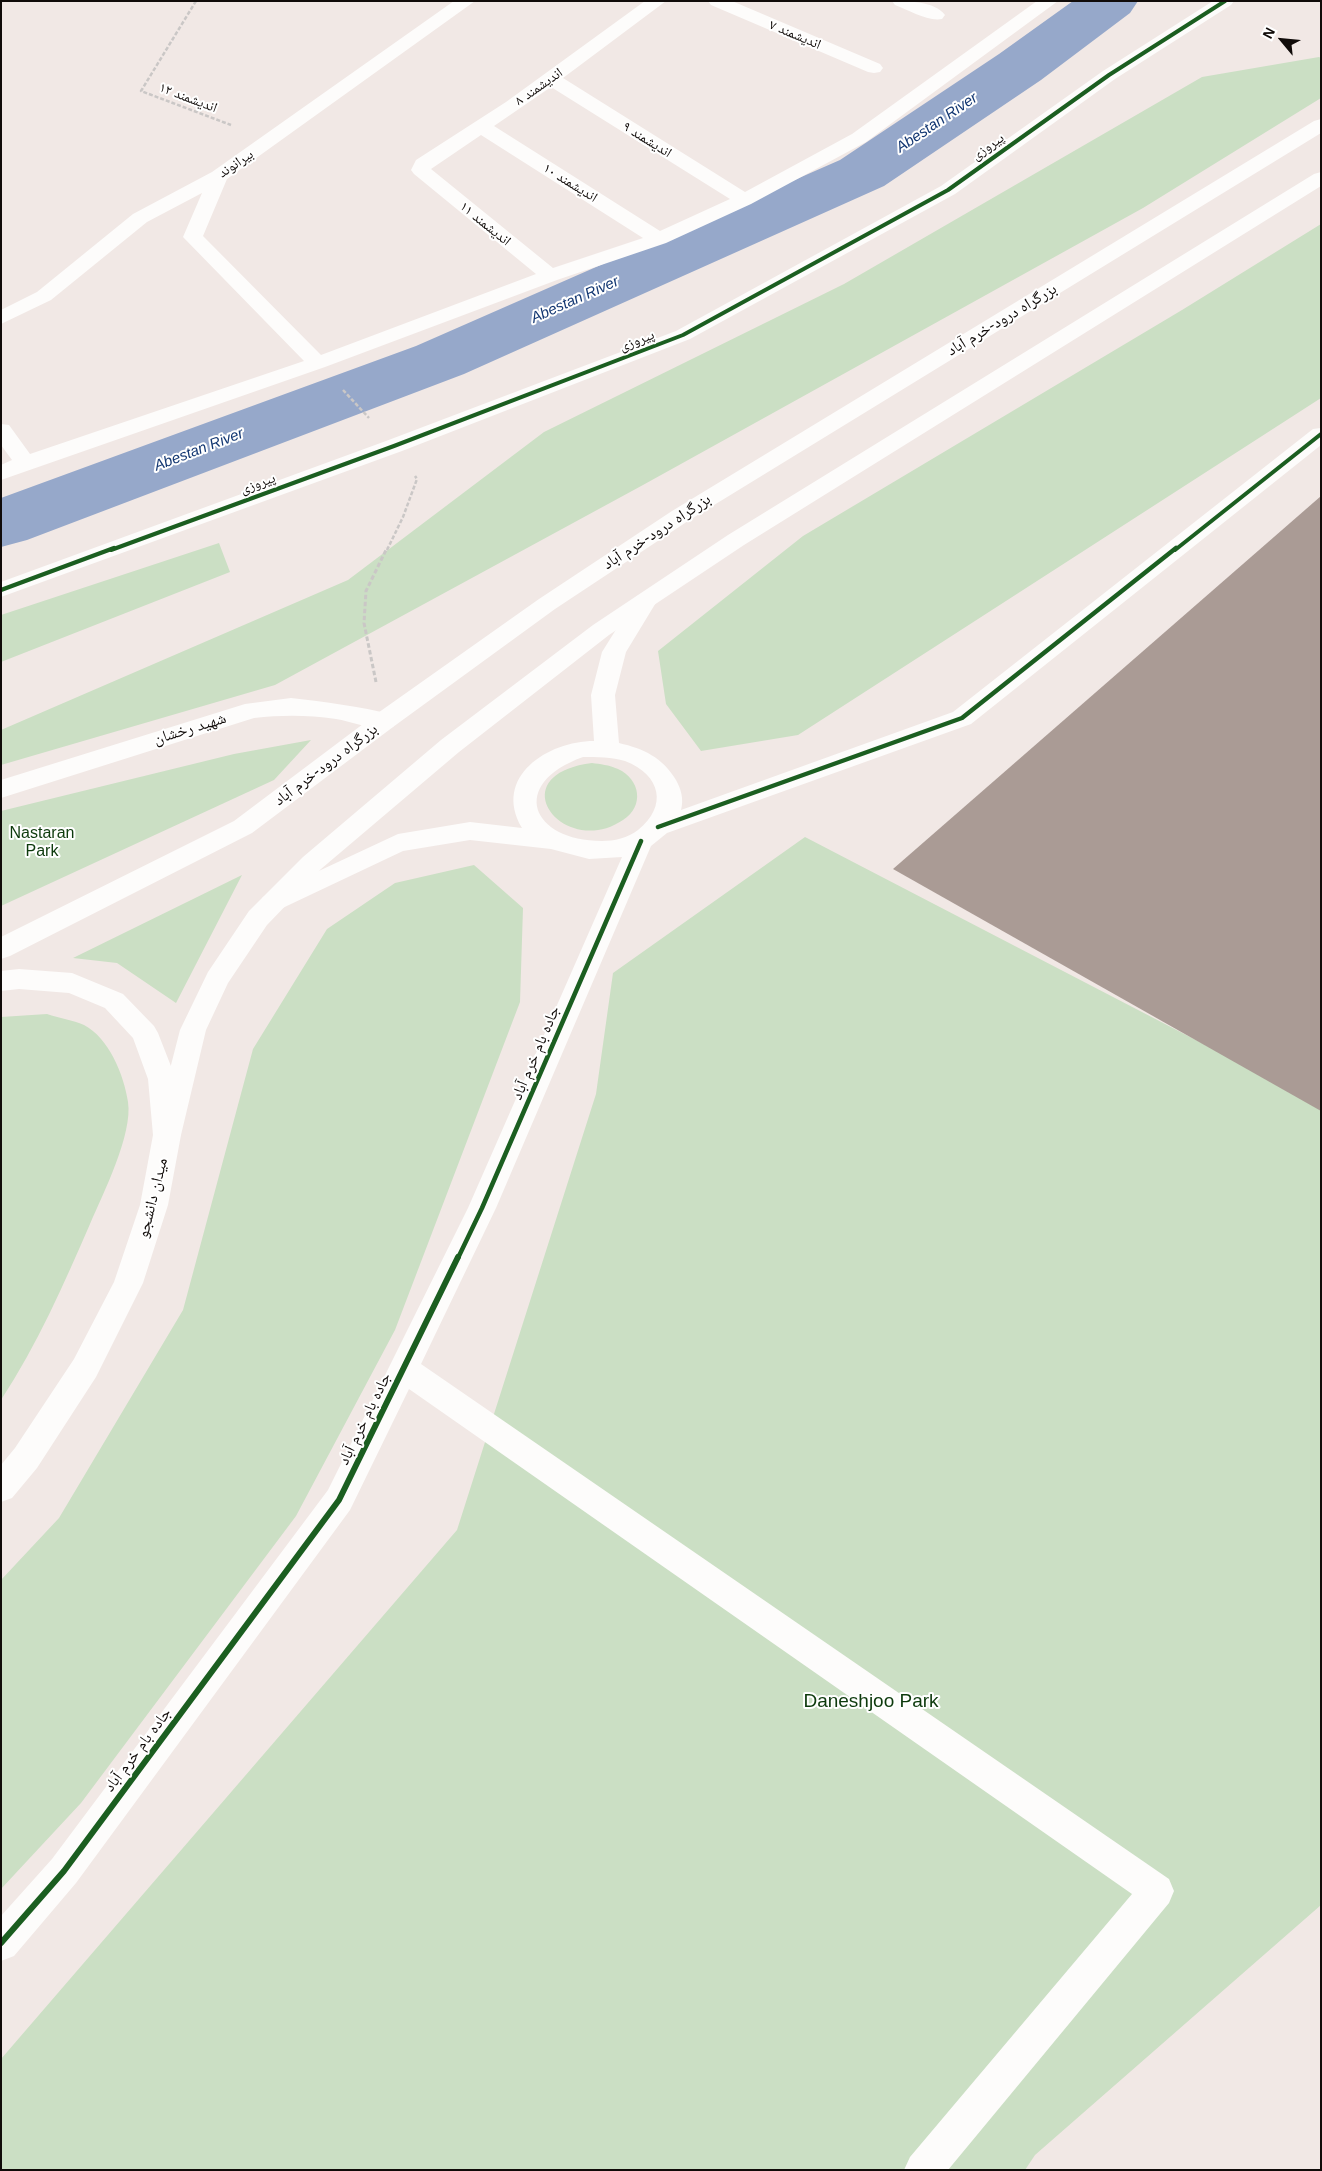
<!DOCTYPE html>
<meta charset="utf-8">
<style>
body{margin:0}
#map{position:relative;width:1322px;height:2171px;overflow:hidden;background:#f1e8e5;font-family:Helvetica,sans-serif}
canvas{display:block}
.frame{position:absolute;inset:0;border:2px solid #100b09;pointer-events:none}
.north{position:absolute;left:1257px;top:15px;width:50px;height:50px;-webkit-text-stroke:4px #fff;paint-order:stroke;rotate:298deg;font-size:14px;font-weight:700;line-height:20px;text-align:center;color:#100b09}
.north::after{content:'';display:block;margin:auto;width:18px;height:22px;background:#100b09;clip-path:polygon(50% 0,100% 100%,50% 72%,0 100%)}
</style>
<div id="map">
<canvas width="1322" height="2171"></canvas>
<div class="frame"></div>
<div class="north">N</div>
</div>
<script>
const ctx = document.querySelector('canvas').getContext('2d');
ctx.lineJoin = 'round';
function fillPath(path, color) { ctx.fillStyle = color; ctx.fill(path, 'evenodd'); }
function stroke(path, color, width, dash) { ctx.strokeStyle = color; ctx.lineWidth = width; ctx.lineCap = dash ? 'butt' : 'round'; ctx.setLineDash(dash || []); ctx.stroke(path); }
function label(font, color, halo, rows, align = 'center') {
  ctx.font = font + ' Helvetica,"Noto Naskh Arabic",sans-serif'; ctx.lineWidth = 4; ctx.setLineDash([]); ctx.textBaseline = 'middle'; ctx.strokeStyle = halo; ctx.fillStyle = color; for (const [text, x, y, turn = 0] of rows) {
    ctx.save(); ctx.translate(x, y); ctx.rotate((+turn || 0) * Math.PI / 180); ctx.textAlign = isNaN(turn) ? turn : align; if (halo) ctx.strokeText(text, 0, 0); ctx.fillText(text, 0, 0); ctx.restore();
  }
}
fillPath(new Path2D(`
 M1319 57 1321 58V98L1143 208 643 485 275 685 1 765V730L348 580 544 432 844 284 1202 77Z
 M1321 224V398L798 735 701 751 666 704 658 651 803 536 1182 310Z
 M219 543 230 572 1 662V615Z
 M311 740 274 780 1 906V811L234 754Z
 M592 763C600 764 609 765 618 769 640 779 645 806 623 820 564 860 498 775 592 763Z
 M805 837 1321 1105V1905L1035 2155 1025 2170H1V2059L457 1530 596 1094 613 973Z
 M474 865 523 908 520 1002 395 1330 296 1516 81 1803 1 1889V1580L59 1518 183 1310 253 1049 327 929 395 883Z
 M242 875 176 1003 117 963 73 958Z
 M47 1014C59 1018 73 1020 84 1025 109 1038 124 1075 128 1102 133 1134 103 1194 90 1224 64 1284 37 1345 1 1400V1017Z`), '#cbdfc4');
fillPath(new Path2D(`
 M1073 1H1138L1130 13 1041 80 884 186 464 374 27 540 1 547V498L416 346 840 160 999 54Z`), '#96a8ca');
fillPath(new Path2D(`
 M1321 496V1111L893 869Z`), '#aa9b95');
stroke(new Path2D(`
 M196 1 141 91 231 125
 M343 390 369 418
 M387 550 403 517 417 479 415 476`), '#cac7c6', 2.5, [4, 2]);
stroke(new Path2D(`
 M376 682 364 623 366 591 387 548`), '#cac7c6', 3, [4.5, 2.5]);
fillPath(new Path2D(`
 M454 1H475L227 179 203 236 321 355 536 274 414 174 411 170 416 160 506 102 645 1H666L563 78 745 192 852 134 1037 1H1058L866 142 751 204 666 243 557 280 325 367 1 480V465L12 460 1 445V424L9 425 30 454 304 361 183 237 202 193 147 222 51 300 1 324V310L37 292 133 214 212 172ZM551 87 730 199 660 231 494 126ZM481 135 643 238 553 268 431 169Z
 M708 1H732L880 64 883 68 880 72 874 73 868 72 711 5Z
 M892 1C907 1 935 1 945 15L942 19C928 22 909 10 895 5Z
 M1213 1H1234L1231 5 1115 79 955 194 690 339 402 451 1 597V582L386 441 676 331 941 186 1103 71Z
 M1321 428V445L971 724 667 833 651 846 496 1208 421 1364 1169 1879 1174 1891 1169 1903 948 2170H904L910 2157 1132 1894 409 1389 350 1510 76 1883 14 1956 1 1961V1916L52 1859 328 1490 468 1208 622 857 589 859 551 849 470 840 403 851 272 913 263 911 259 904 263 897 398 834 470 822 522 828C492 777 548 741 594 741L591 695 602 652 637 596 645 594 653 596 657 601 626 652 615 695 619 743C644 749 662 757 676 780 681 789 684 799 681 810L953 712 1313 429ZM583 757C597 757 612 757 625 761 661 775 668 806 638 830 628 838 614 841 602 841 531 841 508 784 583 757Z
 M291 698C325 702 359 706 393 715L396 721 393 727C375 732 354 722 336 719 308 715 282 715 254 718L1 798V780L245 704Z`), '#fdfcfb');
fillPath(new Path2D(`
 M19 969 72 973 123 994 154 1026 158 1033 176 1079 181 1135 168 1205 143 1283 96 1377 37 1468 12 1498 1 1502V1465L15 1448 74 1359 114 1282 140 1205 153 1135 148 1079 133 1038 105 1008 69 993 19 989 1 991V971Z`), '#fdfcfb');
fillPath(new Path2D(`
 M1321 119V133L688 521 555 609 393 727 252 833 10 956 1 959V937L234 821 375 715 539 599 672 511 1314 121Z
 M1321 172V186L744 545 609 635 459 752 321 869 267 925 228 983 206 1030 181 1135 177 1143 167 1146 157 1143 153 1135 180 1030 208 972 249 911 303 857 441 740 593 625 728 535 1314 174Z`), '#fdfcfb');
stroke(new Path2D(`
 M111 550 394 446 683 335 948 190 1109 75 1225 1
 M1175 550 1321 434`), '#1b5e20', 4);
stroke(new Path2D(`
 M1 590 114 548
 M658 827 962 718 1176 548
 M458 1258 482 1208 641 841`), '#1b5e20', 4.5);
stroke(new Path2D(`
 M1 1943 64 1871 339 1500 458 1257`), '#1b5e20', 6);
label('14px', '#100b09', '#fff', [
 ["اندیشمند ۷",795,35,23],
 ["اندیشمند ۸",539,87,-35],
 ["اندیشمند ۱۲",188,98,21],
 ["اندیشمند ۹",647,140,32],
 ["پیروزی",988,147,-35],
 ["بیرانوند",236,164,-34],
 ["اندیشمند ۱۰",570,183,32],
 ["اندیشمند ۱۱",485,224,39],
 ["پیروزی",637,341,-21],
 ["پیروزی",258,484,-20]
]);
label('italic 15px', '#133772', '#fff', [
 ["Abestan River",937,123,-34],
 ["Abestan River",575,300,-24],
 ["Abestan River",199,450,-21]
]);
label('16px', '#100b09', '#fff', [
 ["بزرگراه درود-خرم آباد",1002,320,-31],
 ["بزرگراه درود-خرم آباد",657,532,-33],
 ["شهید رخشان",190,729,-17],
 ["بزرگراه درود-خرم آباد",326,765,-37],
 ["جاده بام خرم آباد",536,1053,-67],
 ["میدان دانشجو",153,1198,-76],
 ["جاده بام خرم آباد",365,1419,-64],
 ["جاده بام خرم آباد",138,1750,-53]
]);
label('16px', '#0d3a0c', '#fff', [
 ["Nastaran",42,834],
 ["Park",42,852]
]);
label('19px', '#0d3a0c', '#fff', [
 ["Daneshjoo Park",871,1702]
]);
</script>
